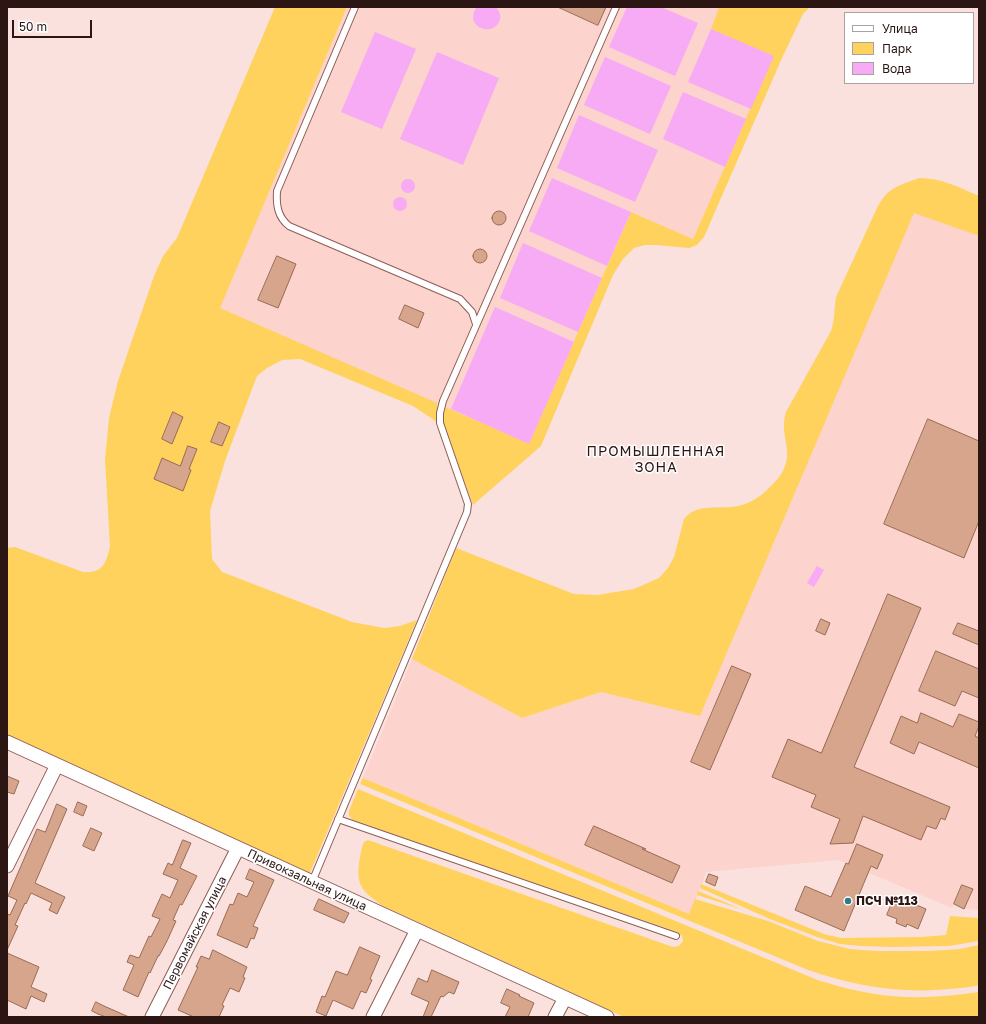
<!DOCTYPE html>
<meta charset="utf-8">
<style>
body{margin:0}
#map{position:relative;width:986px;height:1024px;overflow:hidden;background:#fae1de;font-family:"Golos Text",sans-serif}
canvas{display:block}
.frame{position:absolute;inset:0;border:8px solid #2b1614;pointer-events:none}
.legend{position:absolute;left:844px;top:12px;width:130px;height:72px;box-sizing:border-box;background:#fff;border:1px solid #aaa2a1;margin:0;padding:5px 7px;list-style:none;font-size:12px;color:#2b1614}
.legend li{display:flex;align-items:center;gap:8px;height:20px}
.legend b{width:20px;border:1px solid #aaa2a1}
.scale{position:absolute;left:12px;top:20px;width:80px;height:18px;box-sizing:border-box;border:2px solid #2b1614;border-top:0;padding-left:5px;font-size:12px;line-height:14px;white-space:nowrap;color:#2b1614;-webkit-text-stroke:3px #fff;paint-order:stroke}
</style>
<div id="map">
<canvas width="986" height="1024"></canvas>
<div class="frame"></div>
<ul class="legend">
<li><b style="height:5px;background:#fff"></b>Улица</li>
<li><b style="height:11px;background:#ffd25d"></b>Парк</li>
<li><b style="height:11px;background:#f6abf4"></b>Вода</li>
</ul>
<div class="scale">50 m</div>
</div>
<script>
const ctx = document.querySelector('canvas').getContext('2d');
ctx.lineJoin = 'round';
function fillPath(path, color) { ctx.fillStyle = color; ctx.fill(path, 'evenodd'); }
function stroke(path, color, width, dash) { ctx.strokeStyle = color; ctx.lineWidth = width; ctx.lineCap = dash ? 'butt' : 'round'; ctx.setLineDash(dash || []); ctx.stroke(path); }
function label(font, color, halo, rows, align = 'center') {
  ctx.font = font + ' "Golos Text",sans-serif'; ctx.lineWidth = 3; ctx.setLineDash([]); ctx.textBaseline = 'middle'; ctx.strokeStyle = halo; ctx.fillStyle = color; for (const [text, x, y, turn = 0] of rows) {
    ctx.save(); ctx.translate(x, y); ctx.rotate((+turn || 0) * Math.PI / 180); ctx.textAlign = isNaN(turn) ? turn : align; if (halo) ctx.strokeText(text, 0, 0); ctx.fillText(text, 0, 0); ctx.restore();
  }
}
fillPath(new Path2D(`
 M347 7H719L711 29 774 56 693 239 631 212 529 444 219 308Z
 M914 212 979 236V910L964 909 954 904 952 908 838 860 706 872 690 915 363 778 412 659 522 718 601 692 700 716Z`), '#fcd3cd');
fillPath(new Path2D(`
 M275 7H347L220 308 437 403V422L413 406 300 359 282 360 267 368 257 376 225 461 210 511 212 559 222 572 352 622 384 628 400 626 417 620 309 875 7 738V548L15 547 83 572C103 573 106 564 110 546L105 460 109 418 118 381 154 276 163 256 177 238Z
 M719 7H810L803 14 782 58 704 237 697 245 689 248 656 245H645L634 248 623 259 613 275 541 446 473 505 445 428 443 420 445 407 529 443 631 212 693 239 773 57 711 29Z
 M919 178C941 178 959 187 979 196V236L914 213 700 716 601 692 522 718 412 659 456 548 574 594 597 595 634 589 659 578 668 568 674 557 684 519C698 502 719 510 738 506 751 503 760 497 769 488 776 481 782 475 785 466 791 452 783 438 784 423 784 420 785 415 786 412L831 331C835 319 834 309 836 297L877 208C888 187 898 186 919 178Z
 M363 778 689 914 695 899 768 921 818 941 850 949 877 951H928L960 949 979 945V985C969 988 958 988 948 989 900 994 854 986 808 970L360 784Z
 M358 789 820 981C833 984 846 989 859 991 898 1000 939 998 979 992V1017H624L383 906C365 893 356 888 359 864 360 856 361 849 364 842L368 840 673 947 679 946 683 941 682 936 677 932 352 820 349 815V811Z
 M701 884 824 934 841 938 921 937 946 935 950 916 979 918V941L949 946 891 947 861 946 840 944 817 937 770 919 700 888Z
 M698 891 741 909 697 895Z`), '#ffd25d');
fillPath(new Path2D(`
 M477 7H496C499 11 501 14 500 19 495 39 462 27 477 7Z
 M627 7H661L698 23 675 76 609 47Z
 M711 29 774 56 751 109 688 82Z
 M375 32 416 49 382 129 341 112Z
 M437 52 499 78 463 165 400 139Z
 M605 57 671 86 650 134 584 105Z
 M683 92 746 119 725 167 663 139Z
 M579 115 658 150 635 202 557 168Z
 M552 178 631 212 607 266 529 231Z
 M401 186a7 7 0 1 1 14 0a7 7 0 1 1-14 0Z
 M393 204a7 7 0 1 1 14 0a7 7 0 1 1-14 0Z
 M523 243 602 278 578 332 500 298Z
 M495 307 574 342 529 444 451 409Z
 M817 566 824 570 814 587 807 583Z`), '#f6abf4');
const building = new Path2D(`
 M558 7H606L598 25Z
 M492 218a7 7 0 1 1 14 0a7 7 0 1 1-14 0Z
 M473 256a7 7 0 1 1 14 0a7 7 0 1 1-14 0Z
 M277 256 296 264 278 308 258 300Z
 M405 305 424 313 418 328 399 319Z
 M173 412 183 417 172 444 162 439Z
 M928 419 979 441V521L964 558 884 524Z
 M219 422 230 427 222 446 211 442Z
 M188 446 197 449 189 469 191 470 183 491 154 479 162 458 180 466Z
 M888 594 921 608 854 767 950 807 945 820 941 818 936 829 927 826 921 840 863 816 853 843 830 844 840 819 811 807 816 795 772 777 788 739 821 753Z
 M821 619 830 623 825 635 816 631Z
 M958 623 979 631V645L953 634Z
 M936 651 979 669V698L962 691 955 706 919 691Z
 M732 666 751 674 710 770 691 762Z
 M921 713 953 727 959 714 979 722V726L975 736 979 738V768L919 742 914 754 890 743 901 716 917 723Z
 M7 776 19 781 14 794 7 792Z
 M78 802 87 806 83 816 74 812Z
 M57 804 67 809 35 883 65 897 57 914 49 910 52 903 31 893 26 904 25 903 15 925 18 926 7 950V914L10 915 17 900 8 896 37 829 45 832Z
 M594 826 646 849H642L680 866 672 883 585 845Z
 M91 828 102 833 94 851 83 846Z
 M183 840 191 843 180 868 197 876 182 905 180 904 173 920 176 921 167 941 159 956H158L150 973 149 972 138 997 123 990 134 965 127 962 130 955 139 958 149 936 151 937 160 919 152 916 162 894 170 898 178 880 163 874 168 863 172 865Z
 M857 844 883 855 877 869 871 866 844 931 795 910 805 886 831 897 846 863 848 864Z
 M250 869 274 880 253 926 258 928 254 939 251 938 247 948 217 935 230 904 233 905 238 893 247 897 254 882 246 879Z
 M709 874 718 877 715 886 706 882Z
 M962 885 973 889 964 909 954 904Z
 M895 896 926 909 918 929 907 924 906 927 896 923 897 919 887 915Z
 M319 899 349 913 344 923 314 910Z
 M360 947 380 956 370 979 372 980 366 993 361 991 353 1009 333 1000 326 1016 316 1012 322 996 325 997 336 971 347 975Z
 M213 950 247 967 243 977 245 978 239 992 230 988 222 1005 224 1006 219 1017H194L178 1010 198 967H196L201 956 209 959Z
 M7 953 39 967 31 987 47 994 44 1002 31 996 26 1009 7 1000Z
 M432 970 459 982 454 994 449 992 443 997 441 996 431 1017H423L429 1002 411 994 418 978 427 982Z
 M507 989 520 995 519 996 534 1003 528 1017H505L510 1007 501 1003Z
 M96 1002 104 1006 129 1017H106L98 1014 92 1011Z`);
fillPath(building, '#d6a58c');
stroke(building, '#996b54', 1);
const service = new Path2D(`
 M355 7 277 191C276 206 278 217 289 226L460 299 472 312 476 324
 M338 819 676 936
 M312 882 467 512 468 504 440 423V413L443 401 616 7`);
const minor = new Path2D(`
 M7 742 607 1017
 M7 866 57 765
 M152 1017 238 848
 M373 1017 417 930
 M555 1017 565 998`);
stroke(service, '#8f5c55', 8);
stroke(minor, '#8f5c55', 15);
stroke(service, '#fff', 6);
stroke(minor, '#fff', 13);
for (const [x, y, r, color] of [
 [848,901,4,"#327a84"]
]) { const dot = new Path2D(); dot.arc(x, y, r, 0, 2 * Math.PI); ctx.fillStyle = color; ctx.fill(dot); stroke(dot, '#fff', 1.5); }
label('12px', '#2b1614', '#fff', [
 ["Привокзальная улица",307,880,25],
 ["Первомайская улица",195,933,-63]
]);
label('bold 12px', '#2b1614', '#fff', [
 ["ПСЧ №113",856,901]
], 'left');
ctx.letterSpacing = '1px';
label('14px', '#2b1614', '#fff', [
 ["ПРОМЫШЛЕННАЯ",656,452],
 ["ЗОНА",656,468]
]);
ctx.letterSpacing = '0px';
</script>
